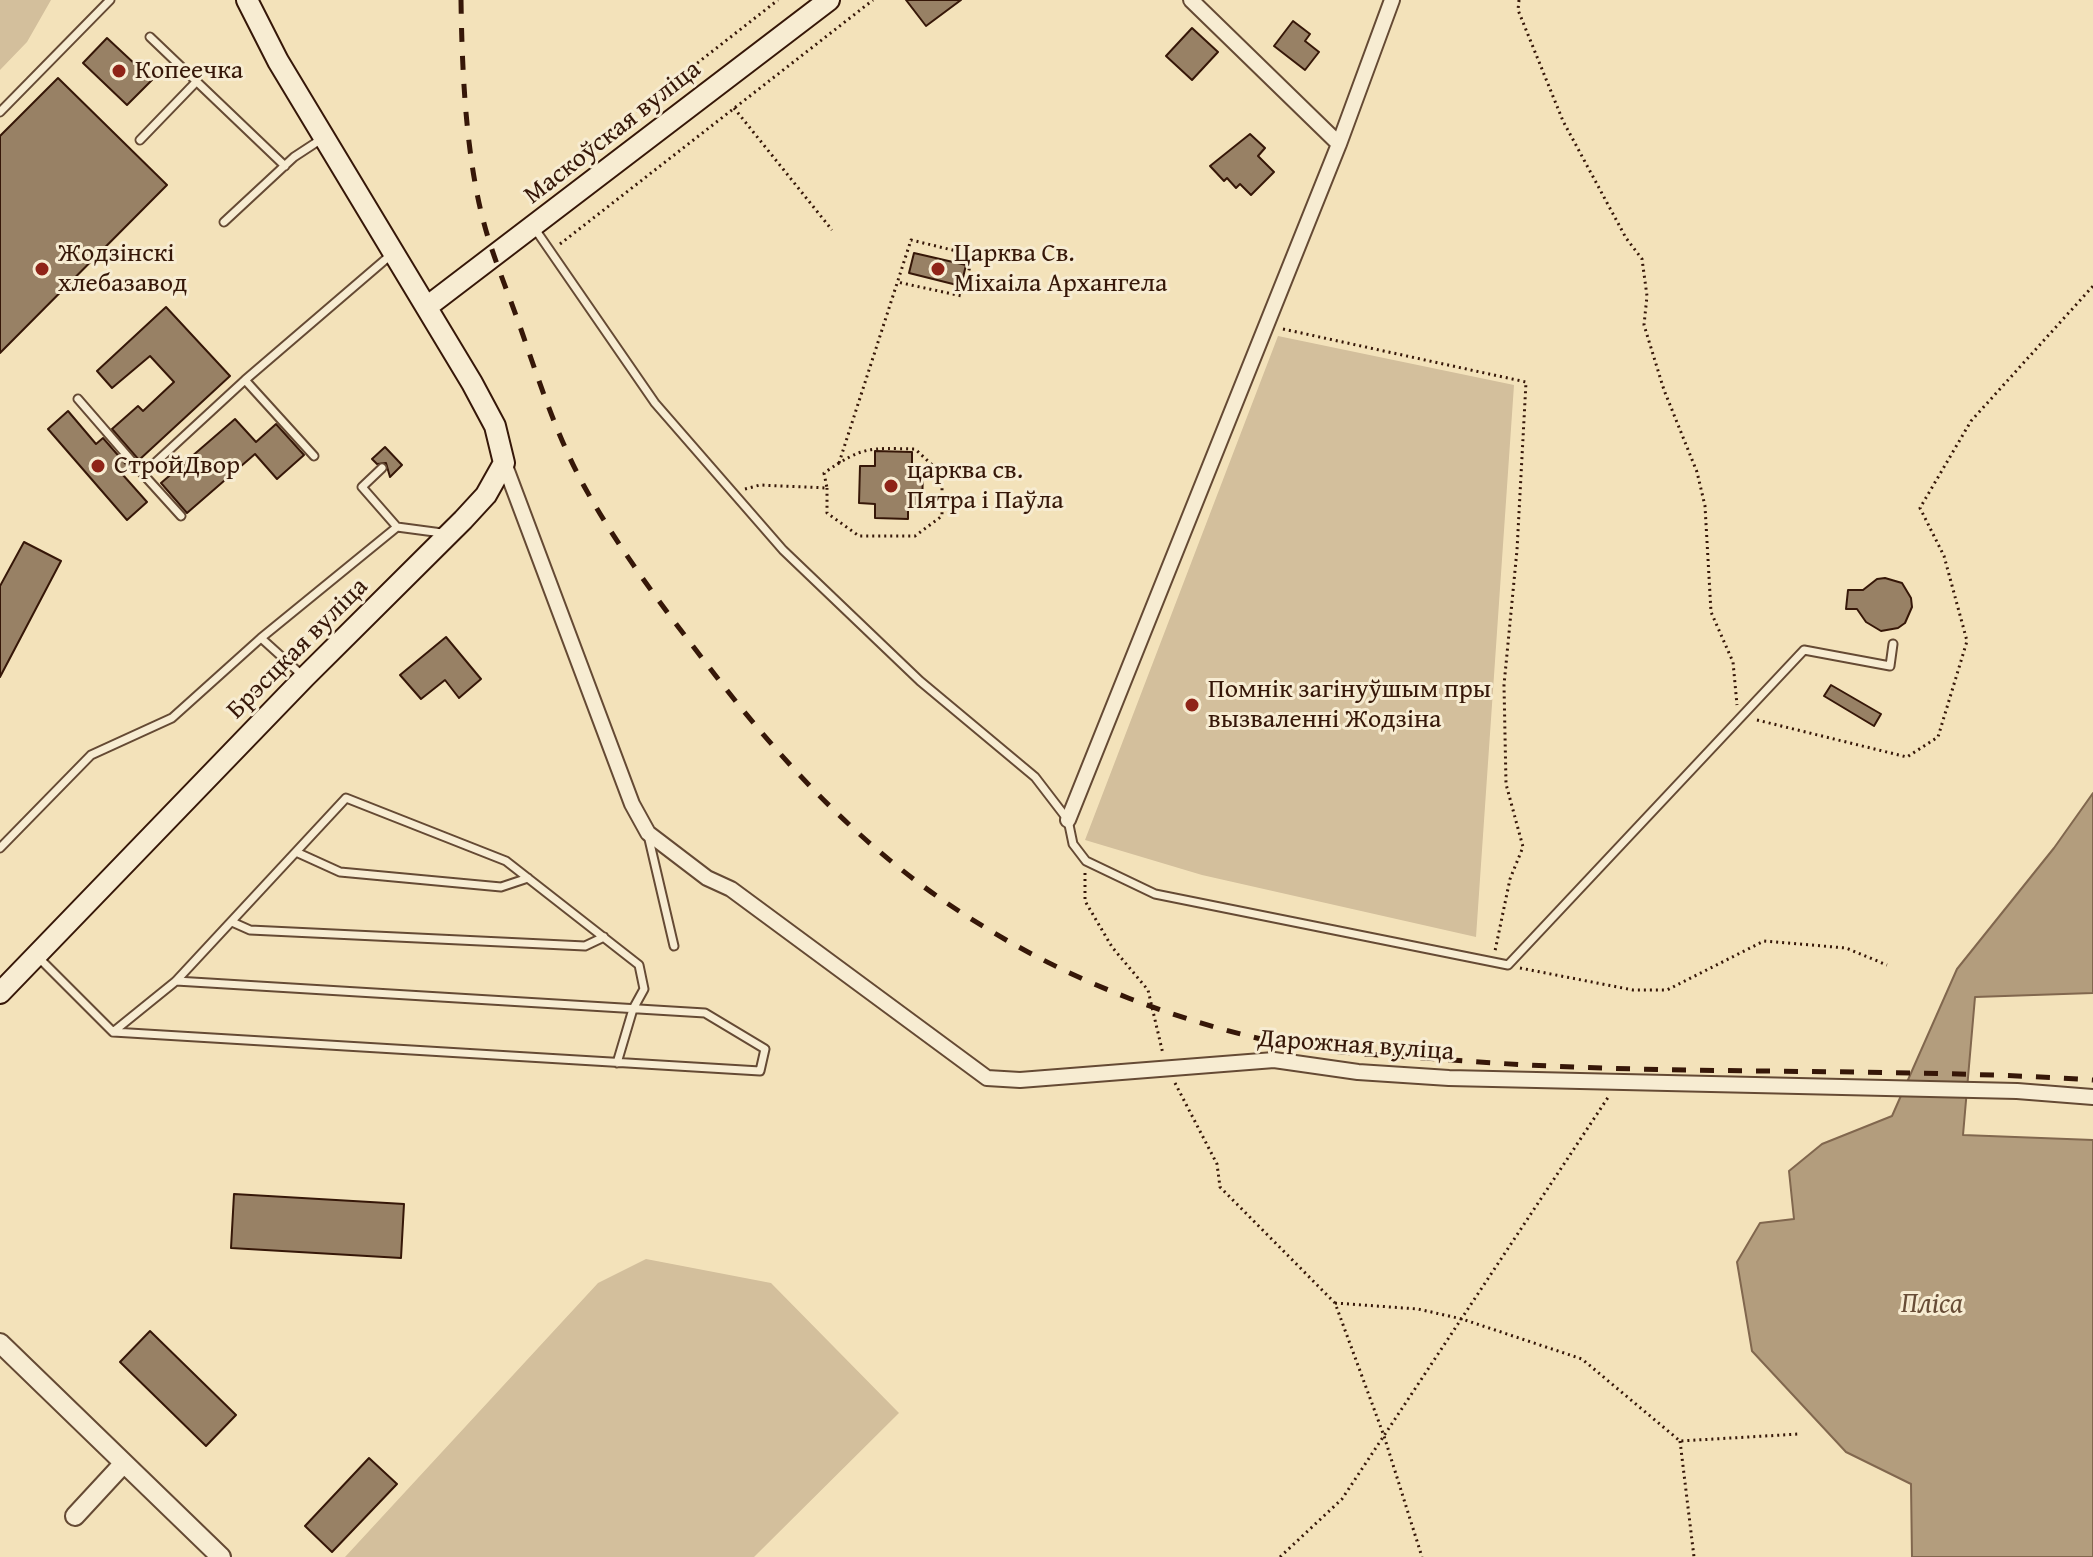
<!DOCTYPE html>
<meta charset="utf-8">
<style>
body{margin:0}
canvas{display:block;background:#f3e2ba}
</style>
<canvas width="2093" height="1557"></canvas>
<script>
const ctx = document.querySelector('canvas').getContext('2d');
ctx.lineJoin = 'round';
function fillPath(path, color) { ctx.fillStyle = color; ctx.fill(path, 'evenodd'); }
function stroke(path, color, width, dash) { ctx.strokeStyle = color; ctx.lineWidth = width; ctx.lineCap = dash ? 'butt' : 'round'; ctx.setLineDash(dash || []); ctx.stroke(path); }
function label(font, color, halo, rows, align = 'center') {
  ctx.font = font + ' "Gentium Book Plus",serif'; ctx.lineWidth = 6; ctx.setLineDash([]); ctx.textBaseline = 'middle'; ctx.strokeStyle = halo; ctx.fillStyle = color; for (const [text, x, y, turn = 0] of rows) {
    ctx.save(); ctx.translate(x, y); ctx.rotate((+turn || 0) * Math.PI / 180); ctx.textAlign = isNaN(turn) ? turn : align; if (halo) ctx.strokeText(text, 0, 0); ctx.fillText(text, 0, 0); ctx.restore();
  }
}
fillPath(new Path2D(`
 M0 0H51L27 42 0 70Z
 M1278 336 1514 385 1476 937 1202 875 1085 840Z
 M646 1259 771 1283 899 1413 754 1557H345L598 1283Z`), '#d3bf9c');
const water = new Path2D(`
 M2093 793V993L1975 997 1963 1135 2093 1140V1557H1912L1911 1484 1846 1452 1752 1351 1737 1262 1760 1223 1794 1219 1789 1171 1822 1144 1892 1116 1957 969 2054 848Z`);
fillPath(water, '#b39d7d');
stroke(water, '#81674e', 2);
const building = new Path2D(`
 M906 0H961L926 26Z
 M1293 21 1310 34 1305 41 1319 52 1305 70 1274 46Z
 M1192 28 1218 52 1192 80 1166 56Z
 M107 38 152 80 127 105 83 63Z
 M58 78 167 185 0 353V136Z
 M1250 134 1265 148 1258 156 1274 172 1251 195 1240 184 1236 188 1227 178 1224 181 1210 166Z
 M914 253 966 265 961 286 909 273Z
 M166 307 230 376 139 460 112 429 138 406 143 411 174 382 150 356 112 388 97 371Z
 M68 411 96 444 103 438 130 469 123 475 147 502 127 520 48 429Z
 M235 419 256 442 276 424 304 455 277 479 255 454 187 513 161 483Z
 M385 447 402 465 390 477 386 463 377 464 372 459Z
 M875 451 912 452V468L923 469 922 508H908V519L875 518V504L859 503 860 466H875Z
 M24 542 61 561 0 677V586Z
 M1885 578 1902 583 1911 598 1912 607 1905 623 1898 628 1881 631 1866 622 1857 609H1846L1848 590H1863L1877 579Z
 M446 637 481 679 459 698 445 680 421 699 400 675Z
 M1831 685 1881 714 1874 726 1824 696Z
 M234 1194 404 1204 401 1258 231 1248Z
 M150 1331 236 1415 206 1446 120 1362Z
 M369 1458 397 1484 332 1552 305 1526Z`);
fillPath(building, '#988165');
stroke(building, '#361708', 2);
const service = new Path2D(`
 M150 37 285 166
 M0 112 110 0
 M140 140 197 81
 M224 222 294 157 323 138
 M535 229 655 403 783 550 920 681 1035 777 1068 820 1073 844 1086 861 1155 894 1508 965 1804 650 1890 666 1893 644
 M245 380 314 456
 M78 399 143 474 245 380 393 253
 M143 474 181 516
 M397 527 442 533
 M261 638 397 527 362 487 382 468
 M648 835 674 946
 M0 848 91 755 172 718 261 638 303 676
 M296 852 340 872 501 887 528 878
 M232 922 250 930 585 946 604 937
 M38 957 113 1032 760 1071 765 1049 705 1013 176 981
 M113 1032 176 981 346 798 506 861 639 965 644 989 633 1009 617 1063`);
const minor = new Path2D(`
 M1191 0 1339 144
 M504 463 632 804 648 833 707 878 731 889 987 1078 1020 1080 1274 1060 1358 1072 1449 1078 2017 1091 2093 1097
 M1068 820 1339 144 1392 0`);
const tertiary = new Path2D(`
 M0 1343 221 1557
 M75 1516 124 1463`);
const secondary = new Path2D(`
 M428 306 829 0
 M0 993 305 677 463 520 486 495 504 463 495 426 472 383 278 61 247 0`);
stroke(service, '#654a34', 11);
stroke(minor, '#654a34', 18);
stroke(tertiary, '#654a34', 22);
stroke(secondary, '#361708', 24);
stroke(new Path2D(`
 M1519 0 1518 10 1563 121 1626 238 1642 259 1647 296 1644 325 1664 390 1697 472 1705 506 1711 612 1733 662 1737 705
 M734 108 832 230
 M527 196 778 0
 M560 244 873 0
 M1283 329 1526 382 1517 550 1504 685 1506 784 1523 847 1510 879 1495 951
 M839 463 911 240 973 255 962 296 897 282
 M745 489 760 485 827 488 824 473C863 446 869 448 915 449L942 474V516L915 536H859L827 513V488
 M1757 720 1907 757 1938 737 1967 641 1944 556 1920 508 1971 421 2093 286
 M1085 873V901L1112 947 1148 990 1163 1054
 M1520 968 1633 990H1667L1764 941 1846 948 1887 965
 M1175 1083 1217 1164 1220 1187 1335 1303 1384 1436 1422 1557
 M1335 1303 1418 1309 1462 1319 1582 1359 1680 1441 1799 1434
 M1680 1441 1694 1557
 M1280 1557 1342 1499 1609 1096`), '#361708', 3, [2, 4]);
stroke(service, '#f7ecd2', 7);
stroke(minor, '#f7ecd2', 14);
stroke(tertiary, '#f7ecd2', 18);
stroke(secondary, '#f7ecd2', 20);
stroke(new Path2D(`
 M461 0C462 73 466 164 487 234 498 270 513 305 525 341 542 390 559 440 584 486 622 555 672 619 719 680 788 769 867 852 962 913 1054 973 1155 1014 1261 1039 1322 1054 1389 1055 1452 1060 1665 1077 1880 1066 2093 1080`), '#361708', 5, [14, 14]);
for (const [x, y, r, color] of [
 [119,71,8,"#8f2418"],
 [42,269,8,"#8f2418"],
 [938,269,8,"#8f2418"],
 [98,466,8,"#8f2418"],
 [891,486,8,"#8f2418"],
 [1192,705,8,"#8f2418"]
]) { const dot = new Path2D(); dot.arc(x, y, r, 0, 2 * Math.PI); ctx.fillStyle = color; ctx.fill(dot); stroke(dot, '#f7ecd2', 3); }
label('26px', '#361708', '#f7ecd2', [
 ["Копеечка",135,71],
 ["Жодзінскі",58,254],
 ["хлебазавод",58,284],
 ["Царква Св.",954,254],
 ["Міхаіла Архангела",954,284],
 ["СтройДвор",114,466],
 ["царква св.",907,471],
 ["Пятра і Паўла",907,501],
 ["Помнік загінуўшым пры",1208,690],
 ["вызваленні Жодзіна",1208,720]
], 'left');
label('26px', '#361708', '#f7ecd2', [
 ["Маскоўская вуліца",613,133,-38],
 ["Брэсцкая вуліца",298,649,-45],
 ["Дарожная вуліца",1356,1046,4]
]);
label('italic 28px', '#684d37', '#f7ecd2', [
 ["Пліса",1932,1305]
]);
</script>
